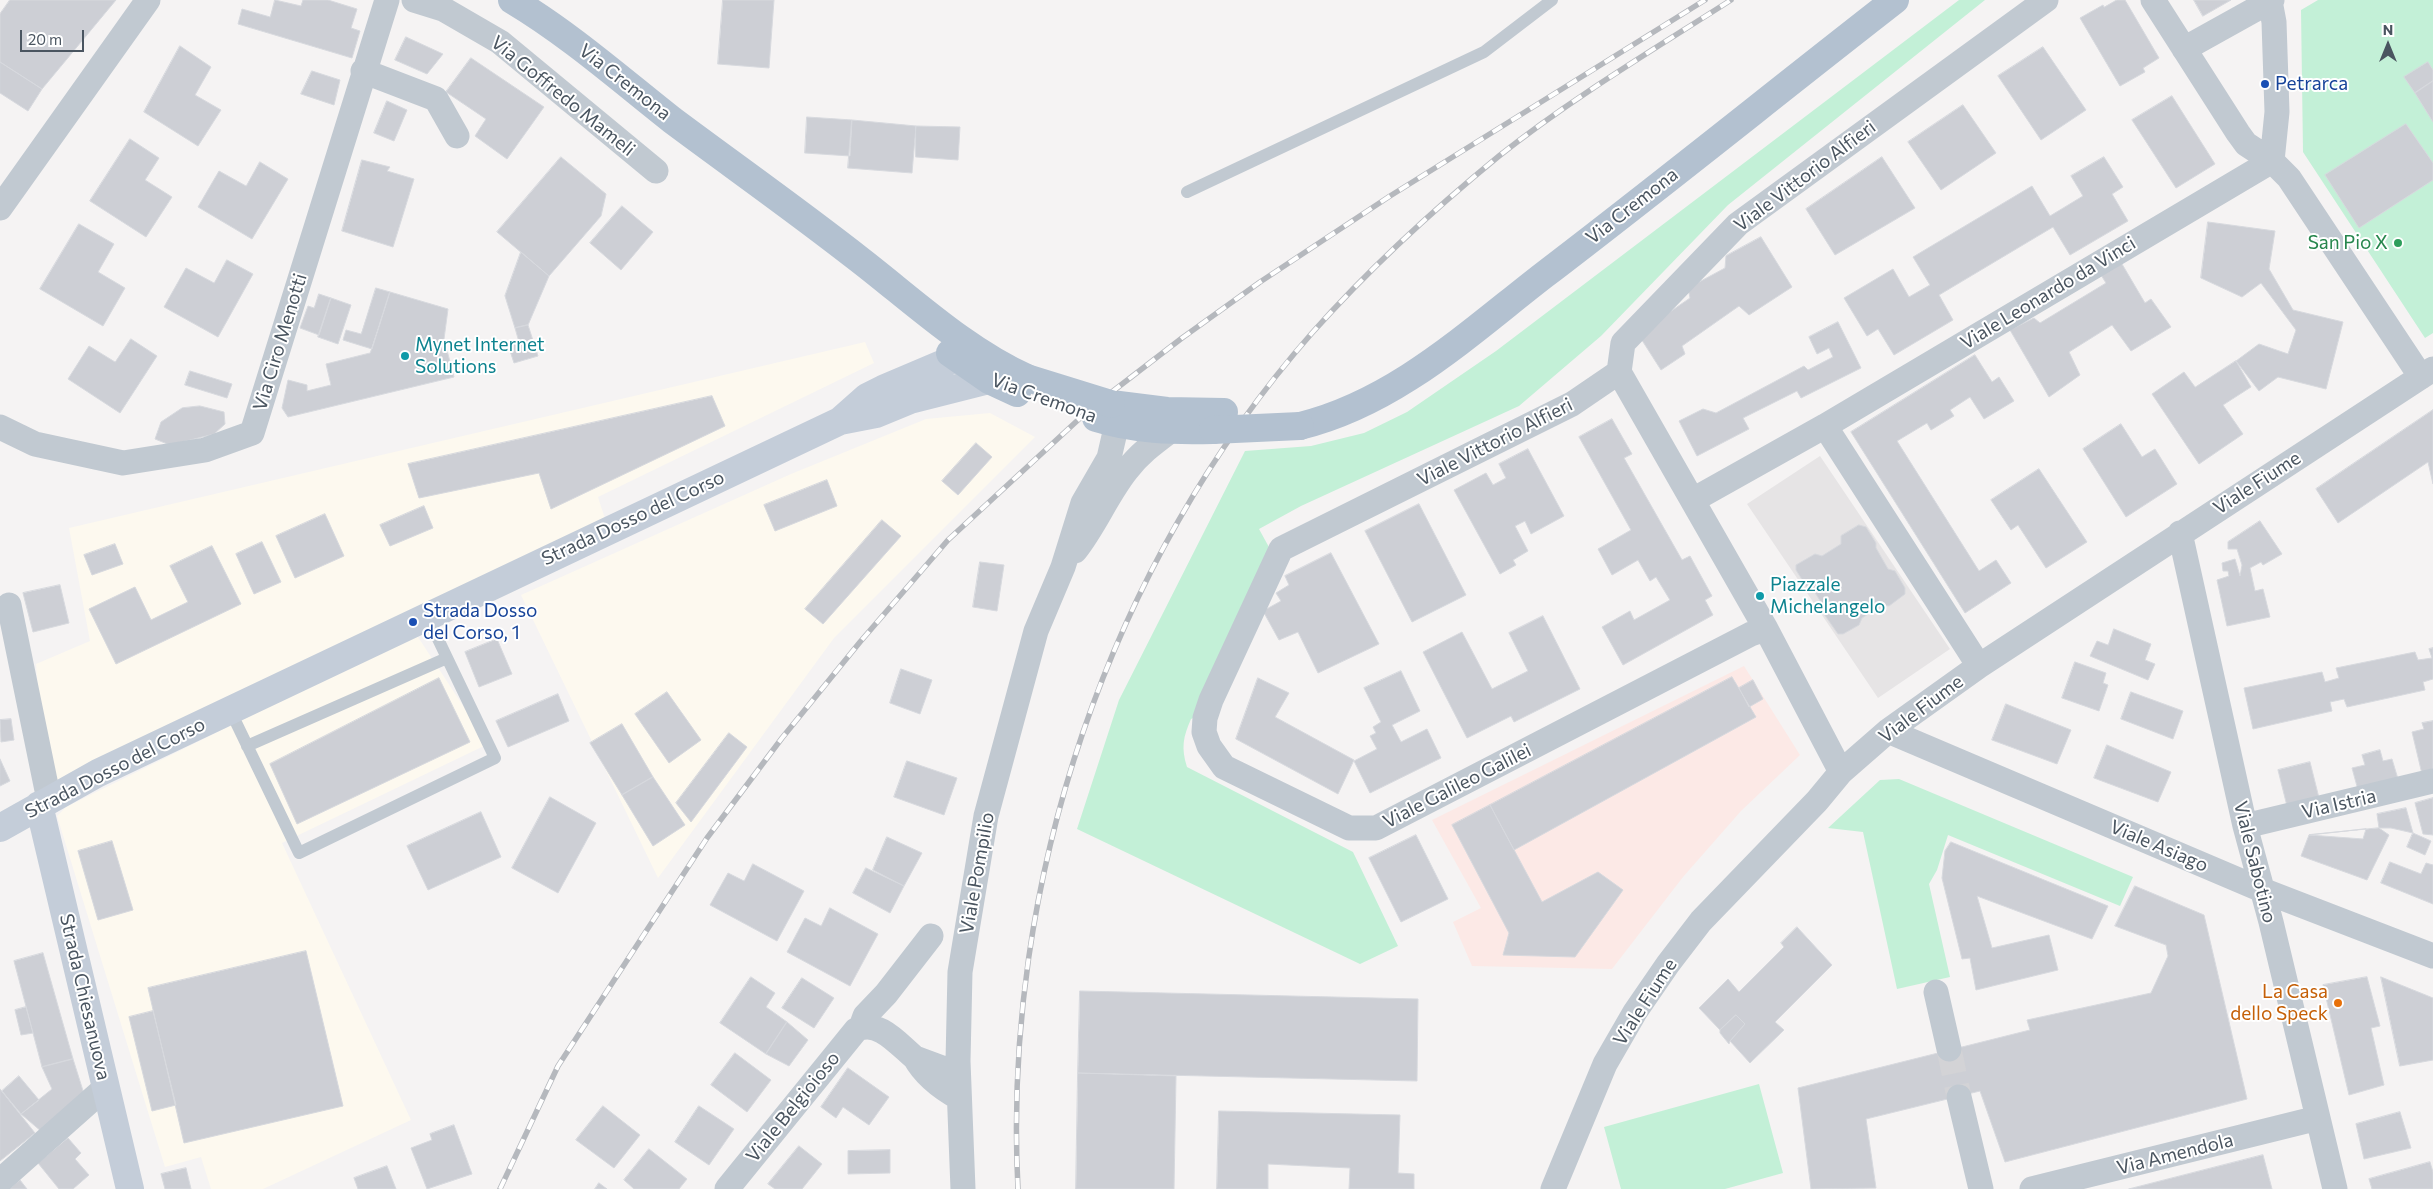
<!DOCTYPE html>
<style>
body{margin:0}
#map{position:relative;width:2433px;height:1189px;overflow:hidden;background:#f5f3f3;font-family:Commissioner,sans-serif}
canvas{display:block}
.north{position:absolute;left:2363px;top:20px;width:50px;height:50px;-webkit-text-stroke:4px #fff;paint-order:stroke;rotate:0deg;font-size:14px;font-weight:700;line-height:20px;text-align:center;color:#4a5560}
.north::after{content:'';display:block;margin:auto;width:18px;height:22px;background:#4a5560;clip-path:polygon(50% 0,100% 100%,50% 72%,0 100%)}
.scale{position:absolute;left:20px;top:30px;width:64px;height:22px;box-sizing:border-box;border:2px solid #4a5560;border-top:0;padding-left:6px;font-size:15px;line-height:18px;white-space:nowrap;color:#4a5560;-webkit-text-stroke:4px #fff;paint-order:stroke}
</style>
<div id="map">
<canvas width="2433" height="1189"></canvas>
<div class="north">N</div>
<div class="scale">20 m</div>
</div>
<script>
const ctx = document.querySelector('canvas').getContext('2d');
ctx.lineJoin = 'round';
function fillPath(path, color) { ctx.fillStyle = color; ctx.fill(path, 'evenodd'); }
function stroke(path, color, width, dash) { ctx.strokeStyle = color; ctx.lineWidth = width; ctx.lineCap = dash ? 'butt' : 'round'; ctx.setLineDash(dash || []); ctx.stroke(path); }
function label(font, color, halo, rows, align = 'center') {
  ctx.font = font + ' Commissioner,sans-serif'; ctx.lineWidth = 4; ctx.setLineDash([]); ctx.textBaseline = 'middle'; ctx.strokeStyle = halo; ctx.fillStyle = color; for (const [text, x, y, turn = 0] of rows) {
    ctx.save(); ctx.translate(x, y); ctx.rotate((+turn || 0) * Math.PI / 180); ctx.textAlign = isNaN(turn) ? turn : align; if (halo) ctx.strokeText(text, 0, 0); ctx.fillText(text, 0, 0); ctx.restore();
  }
}
fillPath(new Path2D(`
 M865 342 874 363 598 497 606 522 46 789 36 664 90 641 69 528Z
 M990 413 1035 437 834 638 658 878 521 595 791 474 926 419Z
 M416 634 488 744 282 843 411 1120 263 1189H211L201 1157 165 1167 57 816 66 807Z`), '#fdf9ef');
fillPath(new Path2D(`
 M1820 456 1950 649 1878 698 1747 504Z`), '#e6e4e5');
fillPath(new Path2D(`
 M1744 666 1800 755 1741 811 1683 877 1612 969 1472 966 1453 922 1481 908 1432 820Z`), '#fce9e6');
fillPath(new Path2D(`
 M1959 0H1985L1728 205 1601 336 1519 406 1301 506 1259 529 1270 549 1202 714 1191 719C1183 737 1181 748 1187 767L1353 852 1398 946 1360 964 1077 829 1119 700 1245 451 1311 446 1364 433 1407 412 1496 351Z
 M2318 0H2433V333L2425 338 2303 152 2301 10Z
 M1899 779 2133 877 2120 906 1948 835 1937 870 1929 884 1950 977 1897 989 1863 832 1828 828 1880 780Z
 M1759 1084 1783 1173 1725 1189H1621L1604 1127Z`), '#c3f0d7');
const building = new Path2D(`
 M10 0H116L42 89 0 62V14Z
 M275 0 301 6 303 0H328L357 9 351 28 360 31 352 58 238 24 242 9 270 17Z
 M723 0H774L769 68 718 64Z
 M2117 0H2125L2159 58 2143 68 2145 72 2120 86 2080 18 2103 5 2104 7Z
 M2194 0H2231L2203 16Z
 M406 37 443 54 427 74 395 60Z
 M180 46 211 67 195 95 221 110 198 146 144 112Z
 M2043 47 2086 110 2041 140 1998 76Z
 M471 58 544 107 507 159 475 136 486 119 446 92Z
 M0 62 42 89 28 111 0 93Z
 M2428 62 2433 70V81L2415 93 2404 77Z
 M312 71 340 80 334 105 301 94Z
 M2433 81V122L2415 93Z
 M2172 96 2215 164 2176 188 2132 120Z
 M387 101 407 110 394 141 374 133Z
 M1963 105 1996 153 1941 190 1908 142Z
 M807 117 852 120 850 156 805 153Z
 M852 120 916 126 912 173 848 168Z
 M2406 124 2433 163V180L2359 228 2325 175Z
 M916 126 960 127 958 160 916 157Z
 M130 139 159 158 145 180 172 197 146 237 90 201Z
 M561 157 606 194 601 216 549 276 497 232Z
 M1882 157 1915 208 1835 255 1806 209Z
 M2104 157 2123 187 2112 194 2128 221 2070 255 2053 227 1939 295 1953 320 1894 355 1878 329 1867 336 1844 298 1893 269 1909 297 1930 285 1913 257 2032 186 2050 216 2083 196 2071 176Z
 M362 160 390 167 387 171 414 179 393 247 342 231Z
 M260 162 288 179 252 239 198 207 219 171 246 186Z
 M622 206 653 232 621 270 590 243Z
 M2208 222 2275 231 2269 269 2293 310 2343 322 2326 389 2278 377 2259 391 2236 361 2259 344 2288 354 2296 330 2261 283 2242 297 2201 278Z
 M79 224 114 244 98 272 125 288 103 326 40 289Z
 M1761 237 1792 287 1749 315 1739 306 1682 346 1685 354 1661 370 1638 334 1690 298 1688 288 1725 268 1726 256Z
 M521 252 549 276 528 325 515 328 505 296Z
 M227 260 253 274 218 337 164 307 186 268 214 283Z
 M2122 264 2145 303 2151 299 2171 327 2131 351 2112 325 2069 352 2080 375 2049 397 2010 330 2034 318 2040 323 2106 283 2101 275Z
 M376 288 390 292 372 349 343 340 346 330 361 334Z
 M390 292 448 309 444 339 454 377 288 417 282 408 288 380 307 385V391L331 385 326 364 370 353Z
 M319 294 331 298 319 335 300 328 308 306 314 308Z
 M331 298 351 305 338 344 318 337Z
 M1838 322 1861 368 1801 398 1797 391 1743 418 1749 429 1697 456 1679 421 1703 409 1716 413 1804 366 1808 370 1833 357 1829 348 1817 354 1809 337Z
 M528 325 538 356 514 363 508 345 519 342 515 328Z
 M131 339 157 356 120 413 68 379 89 346 115 362Z
 M1975 355 1992 382 1999 377 2014 401 1984 419 1970 397 1950 410 1954 416 1931 430 1927 423 1897 441 1979 571 1996 560 2011 583 1965 613 1851 432Z
 M2236 361 2251 387 2223 405 2243 434 2199 464 2152 394 2184 372 2195 387Z
 M190 371 232 384 227 398 185 385Z
 M712 396 725 426 551 509 539 473 419 498 408 464Z
 M200 406 224 412 225 424 214 434 170 445 155 439 161 422 182 408Z
 M2433 410V484L2428 462 2338 523 2316 489Z
 M1612 419 1632 454 1624 458 1682 560 1690 556 1712 596 1705 600 1713 615 1623 665 1602 627 1630 611 1634 620 1670 600 1656 577 1650 581 1638 560 1612 575 1598 549 1631 530 1579 437Z
 M2121 424 2142 457 2155 449 2177 484 2126 517 2083 449Z
 M976 443 992 457 958 495 942 481Z
 M1528 449 1564 516 1531 534 1525 521 1515 526 1528 551 1513 560 1516 565 1500 574 1454 490 1486 473 1493 485 1506 478 1499 464Z
 M2039 469 2087 542 2046 568 2018 525 2011 530 1991 500Z
 M827 480 837 506 775 531 764 505Z
 M1419 504 1466 595 1412 622 1365 531Z
 M424 506 433 528 390 546 380 525Z
 M325 514 344 556 295 578 276 536Z
 M882 520 901 536 823 624 805 609Z
 M2260 521 2282 554 2263 565 2261 562 2250 568 2255 591 2263 589 2270 617 2227 626 2217 580 2229 576 2228 571H2223L2222 563 2235 559 2240 576 2242 565 2237 549H2228V542Z
 M1859 525 1866 527 1876 543V548L1888 569 1895 571 1905 588V594L1889 606 1882 605 1862 618 1859 625 1843 634H1838L1824 614 1826 610 1814 591 1808 589 1796 570V565L1815 554 1822 556 1841 544V536Z
 M262 542 281 582 254 594 236 554Z
 M115 544 123 564 92 575 84 555Z
 M212 546 241 604 116 664 89 609 135 587 151 620 188 602 170 566Z
 M1331 553 1379 644 1318 673 1298 632 1279 640 1263 611 1281 601 1276 593 1289 585 1285 576Z
 M980 562 1004 565 997 611 973 607Z
 M60 585 69 623 33 632 23 593Z
 M1543 616 1580 689 1514 722 1511 716 1467 738 1423 652 1462 632 1492 689 1528 671 1509 633Z
 M2114 629 2151 644 2145 660 2155 664 2148 680 2090 656 2097 641 2108 645Z
 M497 639 512 674 479 687 465 652Z
 M2433 648V679L2423 682 2425 690 2347 707 2344 699 2330 702 2332 711 2253 729 2244 688 2322 672 2325 682 2339 678 2336 668 2415 652 2418 660 2432 658 2429 649Z
 M2075 662 2106 673 2103 683 2108 685 2099 711 2062 698Z
 M901 669 932 680 920 714 890 703Z
 M1401 671 1420 711 1392 725 1401 742 1427 729 1441 758 1370 793 1354 761 1377 749 1370 736 1376 733 1373 727 1381 722 1364 688Z
 M1732 677 1756 717 1514 850 1490 805Z
 M439 678 470 742 297 824 270 764Z
 M1258 678 1289 693 1275 717 1354 760 1338 794 1236 739Z
 M1753 680 1763 699 1749 707 1739 688Z
 M667 692 701 740 669 763 635 714Z
 M2131 692 2183 711 2173 739 2121 719Z
 M558 694 569 721 508 747 496 721Z
 M2006 704 2071 730 2057 764 1992 740Z
 M11 719 14 740 1 742 0 720Z
 M2433 721V771L2422 774 2412 732 2424 729 2422 723Z
 M622 724 653 777 622 795 590 743Z
 M729 733 747 747 691 822 676 803Z
 M2107 745 2171 772 2158 802 2094 778Z
 M2380 750 2383 761 2392 759 2398 779 2358 790 2352 768 2365 765 2362 755Z
 M0 759 10 781 0 786Z
 M907 761 957 778 944 815 894 797Z
 M2310 762 2319 798 2287 806 2278 770Z
 M653 777 685 825 653 846 622 795Z
 M550 797 596 823 558 893 512 868Z
 M2433 798V835L2423 834 2415 803Z
 M1490 805 1542 902 1598 872 1623 890 1575 957 1503 955 1509 933 1452 825Z
 M2406 808 2413 833 2391 828H2379L2377 814Z
 M481 812 501 857 428 890 407 846Z
 M2379 828 2389 835 2367 880 2301 856 2309 835Z
 M2366 829 2363 839 2309 835 2337 832Z
 M2413 833 2431 841 2425 855 2407 847Z
 M1416 835 1448 899 1401 922 1369 858Z
 M887 837 922 853 904 886 873 870Z
 M112 841 133 910 98 920 78 851Z
 M1951 842 2108 906 2092 939 1977 896 1992 948 2049 935 2058 970 1976 990 1970 958 1962 959 1942 878 1945 851Z
 M2390 862 2421 874 2426 863 2433 865V904L2381 883Z
 M753 864 804 891 777 941 710 905 728 873 744 881Z
 M866 868 904 886 890 913 853 893Z
 M2135 886 2204 915 2247 1099 2005 1162 1980 1091 1866 1119 1876 1188 1811 1189 1798 1088 2030 1030 2027 1020 2151 993 2168 956 2166 945 2115 926Z
 M830 908 878 934 850 986 787 952 805 918 821 926Z
 M1797 927 1832 965 1775 1022 1784 1030 1750 1063 1730 1041 1745 1024 1736 1015 1720 1030 1699 1008 1728 979 1739 992 1784 947 1781 943Z
 M306 951 343 1106 184 1143 148 988Z
 M43 953 73 1059 42 1067 14 961Z
 M751 977 775 993 766 1007 787 1022 766 1054 720 1023Z
 M2367 977 2380 1026 2371 1028 2384 1085 2349 1095 2323 985Z
 M2381 977 2433 998V1060L2400 1066Z
 M802 978 834 998 814 1028 782 1008Z
 M1080 991 1418 999 1417 1081 1078 1073Z
 M26 1007 33 1033 21 1035 15 1010Z
 M153 1011 176 1105 152 1111 129 1017Z
 M1736 1015 1745 1024 1730 1041 1729 1044 1720 1033V1030Z
 M787 1022 808 1040 789 1066 766 1054Z
 M735 1053 771 1080 747 1112 711 1085Z
 M73 1059 85 1097 42 1132 21 1114 52 1089 42 1067Z
 M848 1068 889 1097 869 1125 843 1107 836 1118 821 1107Z
 M1078 1073 1176 1076 1174 1189H1076Z
 M19 1076 39 1100 21 1114 2 1091Z
 M0 1089 35 1133 0 1161Z
 M603 1106 640 1135 614 1168 576 1140Z
 M699 1106 734 1129 709 1165 675 1142Z
 M1219 1111 1400 1115 1398 1173 1414 1174V1189H1349L1350 1168 1268 1164V1189H1217Z
 M2400 1112 2411 1148 2364 1159 2356 1124Z
 M454 1125 472 1174 427 1189 411 1148 432 1140 430 1134Z
 M68 1138 81 1153 75 1159 89 1175 73 1189H59L38 1163Z
 M799 1146 822 1164 802 1189H775L768 1184Z
 M649 1149 687 1179 679 1189H634L624 1180Z
 M890 1150V1173L848 1174V1151Z
 M2263 1155 2272 1189H2129Z
 M2430 1162 2433 1172V1189H2372L2369 1179Z
 M387 1166 396 1189H358L354 1178Z
 M186 1168 191 1189H165L161 1174Z
 M20 1180 27 1189H9Z
 M599 1183 607 1189H595Z`);
fillPath(building, '#cdcfd5');
stroke(building, '#d7d9de', 1);
stroke(new Path2D(`
 M1949 1049 1959 1097`), '#d3d3d6', 25, [25, 12]);
stroke(new Path2D(`
 M1187 192 1484 52 1552 0
 M230 710 299 853 495 758 427 616
 M247 746 447 658`), '#c1c9d1', 12);
stroke(new Path2D(`
 M414 0 443 9 500 42 656 171
 M2153 0 2238 133 2246 144 2272 161 2289 178 2421 377
 M2270 1 2274 22 2277 112 2272 161
 M2184 49 2272 0
 M363 71 436 99 457 136
 M0 208 148 0
 M1619 372 1766 629 1841 772
 M1825 426 1979 666
 M0 427 35 444 123 463 205 450 252 433 387 0
 M1693 500 1825 426 2272 161
 M2180 533 2245 826 2271 922 2335 1189
 M1075 551C1095 526 1107 495 1127 470 1139 454 1154 443 1170 431
 M9 605 49 800
 M1766 629 1751 634 1376 828H1349L1224 767 1209 746 1204 732 1205 718 1211 700 1281 549 1572 404 1619 372 1623 343 1738 224 2046 0
 M1888 731 2262 890 2433 956
 M2245 826 2433 781
 M1936 992 1949 1049
 M861 1027 865 1016 886 994 931 936
 M958 1069 942 1068 915 1058C925 1076 941 1088 959 1098
 M1959 1097 1981 1189
 M0 1181 106 1087
 M727 1189 856 1030C878 1018 899 1045 915 1058
 M963 1189 958 1061 960 972 986 816 1036 631 1063 567 1083 503 1109 458 1121 406
 M1553 1189 1605 1064 1635 1012 1668 964 1701 921 1817 801 1841 772 1888 731 1979 666 2433 369
 M2032 1189 2318 1118`), '#c1c9d1', 25);
stroke(new Path2D(`
 M841 420 867 397 883 389 975 350
 M39 805 130 1189
 M0 828 98 773 840 421 876 414 910 400 989 380`), '#c4cdd9', 28);
stroke(new Path2D(`
 M512 0C569 34 620 79 672 120 735 167 799 212 860 260 913 301 965 350 1027 378
 M950 353 989 380 1017 393
 M1111 404 1167 411 1224 412
 M1096 418C1134 430 1173 431 1213 430
 M1300 426C1395 403 1469 333 1544 275 1662 185 1778 91 1895 0`), '#b3c1d0', 28);
const rail = new Path2D(`
 M500 1189 558 1066 707 838 782 738 860 642 948 540 1091 408 1182 338 1260 282 1390 196 1705 0
 M1018 1189C1002 882 1109 564 1312 333 1369 269 1433 210 1499 156 1572 98 1653 50 1731 0`);
stroke(rail, '#b5b8bd', 5.5);
stroke(rail, '#fff', 4, [11]);
stroke(new Path2D(`
 M1027 378 1111 404
 M1213 430 1300 426`), '#b3c1d0', 28);
for (const [x, y, r, color] of [
 [2265,84,5,"#1a4fb4"],
 [2398,243,5,"#2e9e5b"],
 [405,356,5,"#0f9aa8"],
 [1760,596,5,"#0f9aa8"],
 [413,622,5,"#1a4fb4"],
 [2338,1003,5,"#e8710a"]
]) { const dot = new Path2D(); dot.arc(x, y, r, 0, 2 * Math.PI); ctx.fillStyle = color; ctx.fill(dot); stroke(dot, '#fff', 2); }
label('19px', '#4a5560', '#fff', [
 ["Via Cremona",625,82,38],
 ["Via Goffredo Mameli",563,96,39],
 ["Viale Vittorio Alfieri",1805,176,-37],
 ["Via Cremona",1632,206,-38],
 ["Viale Leonardo da Vinci",2048,293,-31],
 ["Via Ciro Menotti",280,342,-73],
 ["Via Cremona",1044,398,20],
 ["Viale Vittorio Alfieri",1495,442,-27],
 ["Viale Fiume",2257,483,-33],
 ["Strada Dosso del Corso",633,518,-25],
 ["Viale Fiume",1921,709,-37],
 ["Strada Dosso del Corso",115,768,-27],
 ["Viale Galileo Galilei",1457,786,-27],
 ["Via Istria",2339,804,-13],
 ["Viale Asiago",2159,846,23],
 ["Viale Sabotino",2255,862,76],
 ["Viale Pompilio",977,873,-80],
 ["Strada Chiesanuova",85,997,77],
 ["Viale Fiume",1645,1002,-57],
 ["Viale Belgioioso",793,1107,-51],
 ["Via Amendola",2175,1154,-14]
]);
label('19px', '#164399', '#fff', [
 ["Petrarca",2275,84],
 ["Strada Dosso",423,611],
 ["del Corso, 1",423,633]
], 'left');
label('19px', '#27864d', '#fff', [
 ["San Pio X",2388,243]
], 'right');
label('19px', '#0d838f', '#fff', [
 ["Mynet Internet",415,345],
 ["Solutions",415,367],
 ["Piazzale",1770,585],
 ["Michelangelo",1770,607]
], 'left');
label('19px', '#c56008', '#fff', [
 ["La Casa",2328,992],
 ["dello Speck",2328,1014]
], 'right');
</script>
